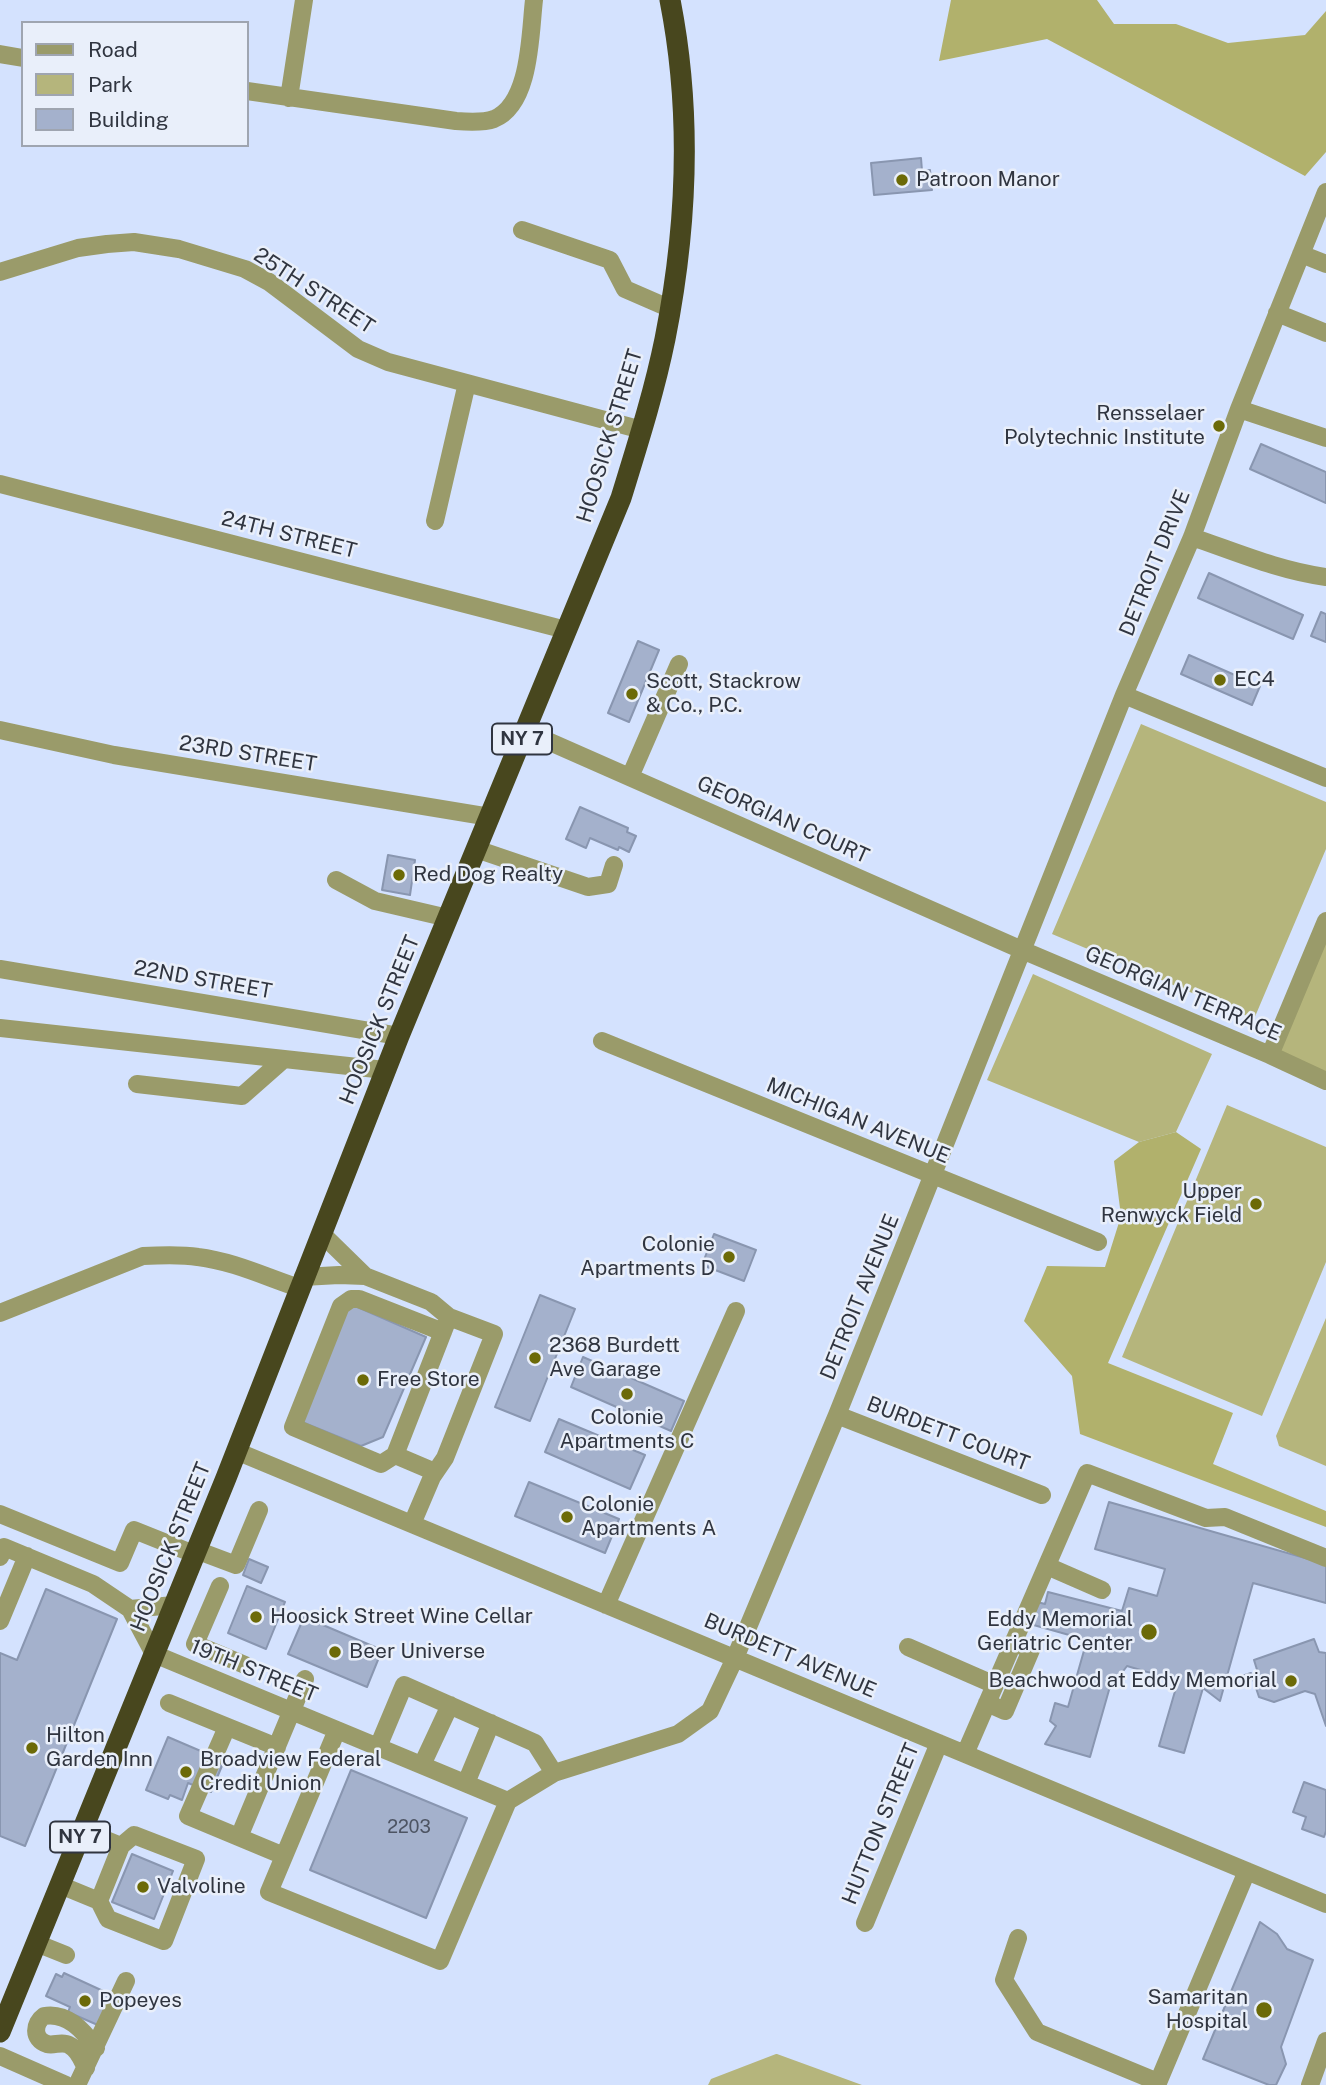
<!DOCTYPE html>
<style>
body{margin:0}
#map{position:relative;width:1326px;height:2085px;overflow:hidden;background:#d4e2fe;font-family:"Public Sans",sans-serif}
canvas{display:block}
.legend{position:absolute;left:21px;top:21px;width:228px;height:126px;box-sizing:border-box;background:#e9effa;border:2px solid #9fa5b0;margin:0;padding:9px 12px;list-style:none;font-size:21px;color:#303540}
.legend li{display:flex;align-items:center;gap:14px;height:35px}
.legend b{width:35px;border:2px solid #9fa5b0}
</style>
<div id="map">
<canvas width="1326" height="2085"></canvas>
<ul class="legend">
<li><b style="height:9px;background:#9a9b6a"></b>Road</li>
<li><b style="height:19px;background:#b5b57c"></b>Park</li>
<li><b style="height:19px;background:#a4b1cc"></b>Building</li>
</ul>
</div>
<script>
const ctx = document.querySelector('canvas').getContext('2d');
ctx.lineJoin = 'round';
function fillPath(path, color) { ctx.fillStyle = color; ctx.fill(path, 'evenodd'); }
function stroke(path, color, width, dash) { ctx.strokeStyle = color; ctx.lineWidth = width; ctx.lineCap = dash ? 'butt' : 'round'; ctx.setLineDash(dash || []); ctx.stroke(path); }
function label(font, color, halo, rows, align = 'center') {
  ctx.font = font + ' "Public Sans",sans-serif'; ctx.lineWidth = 5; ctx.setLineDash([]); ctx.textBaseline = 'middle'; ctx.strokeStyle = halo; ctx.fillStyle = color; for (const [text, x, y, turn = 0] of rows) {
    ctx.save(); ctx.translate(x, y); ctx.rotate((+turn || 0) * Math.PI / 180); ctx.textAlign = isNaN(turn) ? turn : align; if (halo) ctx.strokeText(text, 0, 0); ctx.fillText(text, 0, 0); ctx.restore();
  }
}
fillPath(new Path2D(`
 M1141 724 1326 802V849L1254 1019 1052 934Z
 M1326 921V1081L1270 1055Z
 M1033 974 1212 1054 1176 1132 1139 1142 987 1080Z
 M1227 1105 1326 1147V1262L1262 1416 1122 1357Z
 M1326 1318V1466L1279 1446 1276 1436Z
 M776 2054H777L862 2085H708L711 2079Z`), '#b5b57c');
fillPath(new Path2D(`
 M951 0H1097L1114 24H1176L1228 43 1305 35 1326 11V152L1305 176 1047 39 939 61Z
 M1176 1132 1201 1149 1108 1363 1233 1413 1213 1464 1326 1511V1527L1080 1434 1072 1376 1024 1321 1047 1266 1105 1267 1121 1216 1114 1161 1139 1142Z`), '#b1b16c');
const building = new Path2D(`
 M921 158 922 171 930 170 932 190 874 195 871 163Z
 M1261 444 1326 472V503L1250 469Z
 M1209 573 1303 615 1293 639 1198 598Z
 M1321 612 1326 614V642L1311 636Z
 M638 641 659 650 629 722 608 713Z
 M1189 655 1260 686 1252 705 1181 674Z
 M580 807 628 828 627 832 636 836 629 852 619 847 618 850 590 838 586 848 566 839Z
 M388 855 415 860 410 895 382 890Z
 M714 1234 756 1250 744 1281 702 1265Z
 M540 1295 575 1309 530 1421 495 1407Z
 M355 1306 426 1337 383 1437 361 1446 302 1422 346 1309Z
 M583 1357 684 1401 671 1431 571 1387Z
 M559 1419 645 1455 630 1489 545 1452Z
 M529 1482 619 1519 605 1553 515 1516Z
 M1109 1502 1326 1564V1603L1253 1583 1220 1701 1203 1688 1184 1753 1159 1746 1178 1681 1127 1666 1109 1690 1090 1757 1045 1744 1056 1726 1050 1721 1055 1703 1068 1707 1087 1640 1030 1624 1037 1602 1045 1604 1048 1592 1122 1611 1129 1588 1157 1596 1165 1569 1095 1549Z
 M249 1559 268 1567 261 1583 243 1575Z
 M247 1586 285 1602 266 1649 228 1633Z
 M46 1589 117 1619 25 1846 0 1836V1653L17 1660Z
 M304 1617 382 1650 367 1687 288 1654Z
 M1314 1639 1319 1652 1326 1653V1726L1315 1694 1305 1691 1274 1702 1259 1697 1253 1679 1242 1676 1251 1673 1255 1683 1258 1673 1254 1660Z
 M168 1737 224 1761 211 1792 188 1783 182 1800 170 1795 168 1799 146 1790Z
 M351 1770 467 1818 426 1918 310 1870Z
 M1304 1782 1326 1790V1831L1324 1837 1302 1829 1306 1817 1293 1812Z
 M132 1854 173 1871 154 1919 112 1902Z
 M1260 1922 1277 1934 1287 1949 1313 1960 1281 2047 1286 2064 1276 2085H1269L1203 2059Z
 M64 1973 114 1996 100 2026 68 2012 70 2007 46 1996 56 1974 62 1977Z`);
fillPath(building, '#a4b1cc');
stroke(building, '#8996b0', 2);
stroke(new Path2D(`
 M0 54 23 58
 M247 91 456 121C468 122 483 123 494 119 531 104 530 33 534 0
 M289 98 304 0
 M522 230 610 260 625 289 671 309
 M1301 254 1326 264
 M0 272 78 248 107 244 134 242 179 249 245 269 269 282 358 349 388 362 642 430
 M1277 313 1326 333
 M1239 409 1326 438
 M0 484 566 630
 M435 521 467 383
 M1192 537C1236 552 1280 571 1326 577
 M1124 695 1326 778
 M0 730 114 755 490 817
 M525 731 1022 950 1270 1055 1326 1081
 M630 777 679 664
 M476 849 588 887 608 884 614 865
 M336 880 375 901 448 918
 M0 969 399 1036
 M0 1028 385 1070
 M602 1041 1098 1242
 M1270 1055 1326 921
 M137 1084 242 1096 284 1059
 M321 1233 365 1276
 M303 1277 339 1275 365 1276 431 1302 449 1317 494 1334 445 1458 432 1477 412 1524
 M0 1313 143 1256C161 1255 180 1254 198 1257 232 1261 266 1277 299 1288
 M837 1415 1042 1495
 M236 1451 1326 1904
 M395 1455 381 1464 293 1427 341 1306 351 1299H359L443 1332
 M435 1472 395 1455 446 1324
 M0 1514 120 1563 134 1530 194 1554
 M196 1550 236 1565 259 1510
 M0 1557 4 1547 93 1584 130 1609 154 1654 508 1801 554 1773 678 1734 710 1711 735 1658 837 1415 1124 695 1192 537 1239 409 1326 192
 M1047 1566 1102 1590
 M220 1586 195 1644 245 1665
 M606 1605 736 1311
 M130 1609 174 1605
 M0 1621 27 1556
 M908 1647 995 1685
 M169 1703 277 1747
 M987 1703 1005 1711 1031 1650 1013 1642
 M227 1727 188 1816 284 1856
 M337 1730 269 1892 440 1961 508 1801
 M378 1747 404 1685 535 1743 554 1773
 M965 1754 1087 1473 1206 1518 1225 1517 1326 1558
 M422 1765 450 1705
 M466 1783 491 1723
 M239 1837 305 1679
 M60 1885 99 1901 108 1919 164 1941 196 1859 134 1835 121 1846 82 1830
 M99 1901 121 1846
 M865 1923 939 1743
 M1018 1938 1004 1980 1037 2032 1158 2082
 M36 1943 66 1955
 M0 2056 66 2085
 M86 2068C82 2060 78 2049 69 2045 62 2041 54 2046 47 2044 32 2039 34 2023 44 2016 67 2012 83 2030 96 2048
 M77 2085 126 1981
 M1157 2085 1247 1871
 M1310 2085 1326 2041`), '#9a9b6a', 18);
stroke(new Path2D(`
 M0 2032 226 1478 399 1036 621 498C637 446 654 393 665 339 687 228 692 112 670 0`), '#48471e', 21);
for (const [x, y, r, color] of [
 [902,180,7,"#6c6a07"],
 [1219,426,7,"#6c6a07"],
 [1220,680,7,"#6c6a07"],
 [632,694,7,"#6c6a07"],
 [399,875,7,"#6c6a07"],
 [1256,1204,7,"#6c6a07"],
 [729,1257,7,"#6c6a07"],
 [535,1358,7,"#6c6a07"],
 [363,1380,7,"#6c6a07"],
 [627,1394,7,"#6c6a07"],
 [567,1517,7,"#6c6a07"],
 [256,1617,7,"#6c6a07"],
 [1149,1632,9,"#6c6a07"],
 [335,1652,7,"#6c6a07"],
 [1291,1681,7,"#6c6a07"],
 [32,1748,7,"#6c6a07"],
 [186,1772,7,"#6c6a07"],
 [143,1887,7,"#6c6a07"],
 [85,2001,7,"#6c6a07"],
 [1264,2010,9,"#6c6a07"]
]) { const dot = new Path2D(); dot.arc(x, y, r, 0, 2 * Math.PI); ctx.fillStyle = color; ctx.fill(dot); stroke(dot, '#e9effa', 2.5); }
label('18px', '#4d5463', null, [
 ["2203",409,1827]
]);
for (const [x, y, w] of [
 [522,739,60],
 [80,1837,60]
]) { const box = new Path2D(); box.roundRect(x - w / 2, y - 15.5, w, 31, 5); ctx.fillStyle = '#e9effa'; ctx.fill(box); stroke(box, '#303540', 2); }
label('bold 19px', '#303540', null, [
 ["NY 7",522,739],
 ["NY 7",80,1837]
]);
label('21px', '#303540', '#e9effa', [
 ["Patroon Manor",916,180],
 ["Rensselaer",1205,414,"right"],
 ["Polytechnic Institute",1205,438,"right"],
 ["EC4",1234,680],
 ["Scott, Stackrow",646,682],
 ["& Co., P.C.",646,706],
 ["Red Dog Realty",413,875],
 ["Upper",1242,1192,"right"],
 ["Renwyck Field",1242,1216,"right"],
 ["Colonie",715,1245,"right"],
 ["Apartments D",715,1269,"right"],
 ["2368 Burdett",549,1346],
 ["Ave Garage",549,1370],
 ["Free Store",377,1380],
 ["Colonie",627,1418,"center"],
 ["Apartments C",627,1442,"center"],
 ["Colonie",581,1505],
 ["Apartments A",581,1529],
 ["Hoosick Street Wine Cellar",270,1617],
 ["Eddy Memorial",1133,1620,"right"],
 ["Geriatric Center",1133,1644,"right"],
 ["Beer Universe",349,1652],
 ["Beachwood at Eddy Memorial",1277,1681,"right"],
 ["Hilton",46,1736],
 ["Garden Inn",46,1760],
 ["Broadview Federal",200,1760],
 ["Credit Union",200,1784],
 ["Valvoline",157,1887],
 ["Samaritan",1248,1998,"right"],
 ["Hospital",1248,2022,"right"],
 ["Popeyes",99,2001]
], 'left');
label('21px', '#303540', '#e9effa', [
 ["25TH STREET",314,291,33],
 ["HOOSICK STREET",610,436,-73],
 ["24TH STREET",289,535,14],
 ["DETROIT DRIVE",1155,563,-68],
 ["23RD STREET",248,754,9],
 ["GEORGIAN COURT",783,820,24],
 ["22ND STREET",203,980,10],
 ["GEORGIAN TERRACE",1183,994,23],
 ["HOOSICK STREET",380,1020,-68],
 ["MICHIGAN AVENUE",858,1121,22],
 ["DETROIT AVENUE",860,1297,-68],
 ["BURDETT COURT",948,1434,21],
 ["HOOSICK STREET",171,1547,-68],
 ["BURDETT AVENUE",790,1656,23],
 ["19TH STREET",254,1671,22],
 ["HUTTON STREET",881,1824,-68]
]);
</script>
